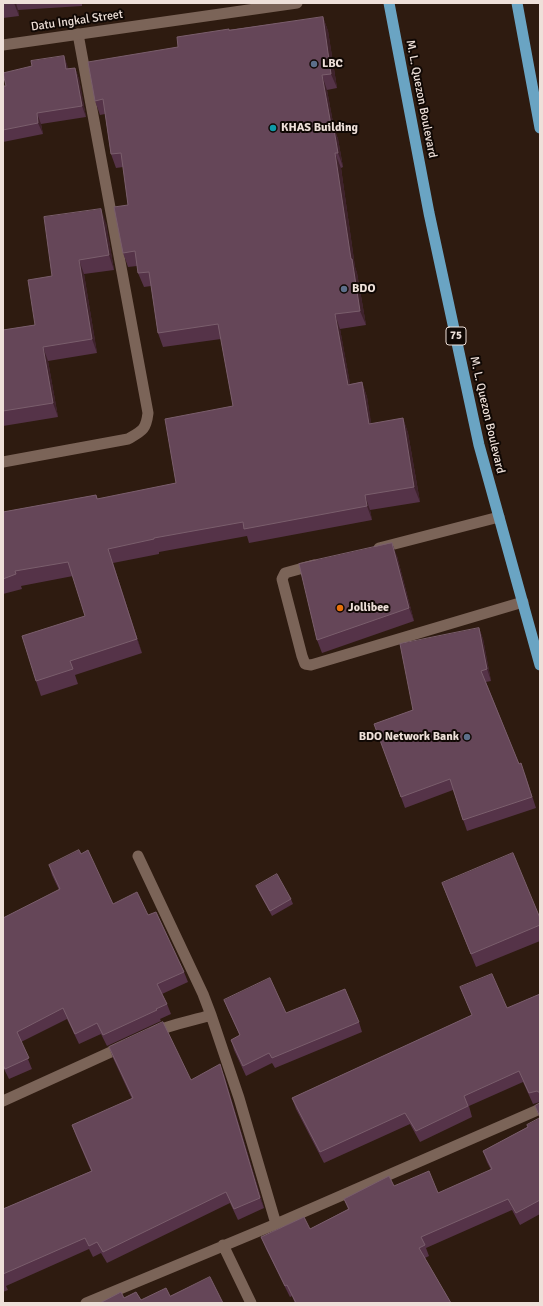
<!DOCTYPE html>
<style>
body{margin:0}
#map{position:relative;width:543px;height:1306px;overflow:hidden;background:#2e1b10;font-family:Signika,sans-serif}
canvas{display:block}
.frame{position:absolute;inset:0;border:4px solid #eee0d9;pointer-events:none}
</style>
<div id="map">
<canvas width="543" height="1306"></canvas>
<div class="frame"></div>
</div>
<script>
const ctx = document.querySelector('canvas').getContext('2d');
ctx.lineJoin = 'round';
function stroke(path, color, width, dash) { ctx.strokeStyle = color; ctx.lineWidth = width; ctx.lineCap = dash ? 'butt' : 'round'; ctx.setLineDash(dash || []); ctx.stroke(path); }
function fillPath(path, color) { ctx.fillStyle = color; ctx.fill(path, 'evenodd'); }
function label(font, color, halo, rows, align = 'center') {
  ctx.font = font + ' Signika,sans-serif'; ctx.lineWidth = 4; ctx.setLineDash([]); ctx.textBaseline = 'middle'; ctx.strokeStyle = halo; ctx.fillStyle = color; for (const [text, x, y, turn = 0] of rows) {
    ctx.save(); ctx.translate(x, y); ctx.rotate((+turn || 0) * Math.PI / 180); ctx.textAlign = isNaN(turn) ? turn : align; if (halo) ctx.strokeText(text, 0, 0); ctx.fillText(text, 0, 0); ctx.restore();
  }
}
stroke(new Path2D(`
 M379 548 499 517
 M314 565 285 573 282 579 302 656 305 664 311 665 523 602`), '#7b6458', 11);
stroke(new Path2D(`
 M3 462 128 439C142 431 146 430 148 413L78 34
 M138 856 203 994 211 1015
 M152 1033C171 1024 192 1021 211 1015L239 1098 276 1224
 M3 1101 124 1046
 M223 1245 251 1303
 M86 1303 276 1224 540 1109`), '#7b6458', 11);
stroke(new Path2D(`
 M3 45 297 3`), '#7b6458', 11);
stroke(new Path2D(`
 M389 3 429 213 479 445 540 665
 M517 3 540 128`), '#6aa4c3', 11);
fillPath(new Path2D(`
 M3 3H82V6L18 10 19 16 3 18Z
 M323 17 328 31 337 88 327 90 334 128 338 139 343 167 341 168 355 267 357 273 366 325 340 329 350 384 362 382 367 397 371 424 403 418 408 433 420 502 370 510 372 520 249 543 247 536 159 552V554L113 563 142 653 75 675 78 684 41 696 36 681 85 616 73 576 21 586 22 589 3 594V512L96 495 98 499 176 483 233 406 221 339 163 347 158 333 151 286 144 287 138 273 137 266 128 267 123 253 128 205 123 167 116 168 111 154 105 114 100 115 95 101 178 47 229 30Z
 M64 56 68 69 75 68 79 79 86 117 41 124 43 134 3 142V86H6L32 66Z
 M106 223 114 270 84 274 97 353 48 361 58 417 3 426V330L35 325 52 276Z
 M397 556 414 621 322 653 317 640Z
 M479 628 483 639 491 681 486 682 519 764 525 774 536 808 467 831 453 790 405 808 374 724 413 710Z
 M81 854 113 904 148 915 184 972 188 982 162 994 167 1004 171 1014 160 1019 161 1021 107 1046 101 1034 79 1044 67 1019 21 1042 32 1069 9 1079 3 1067V918L59 890 52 875 49 865Z
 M442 883 540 918V941L476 967 447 896Z
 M256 886 291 899 293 904 272 916 258 891Z
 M460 987 507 1008 540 994V1102L533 1104 523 1082 469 1106 472 1117 420 1142 410 1124 324 1163 296 1109 292 1098 472 1015Z
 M224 1000 286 1013 359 1022 362 1032 275 1068 272 1063 246 1076 234 1050 231 1040 240 1036 228 1010Z
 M109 1047 191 1080 224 1075 264 1208 238 1220 230 1203 107 1263 101 1253 93 1257 89 1249 6 1286 8 1290 3 1292V1209L91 1171 76 1136 72 1125 132 1099 113 1058Z
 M540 1103V1214L520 1225 512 1210 426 1248 429 1256 425 1258 451 1303H295L292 1296 290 1297 266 1249 261 1237 310 1229 348 1209 344 1199 394 1186 438 1193 491 1170 487 1162 483 1151 528 1127 540 1118 535 1106Z`), '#553348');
fillPath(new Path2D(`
 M14 3H16L18 10 19 16Z
 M323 17 328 31 337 88 331 74Z
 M64 56 68 67 70 81 66 69Z
 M75 68 79 79 86 117 82 106Z
 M322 75 327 90 334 128 338 139 343 167 338 153 331 125Z
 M37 113 41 124 43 134 38 123Z
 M335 153 341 168 355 267 357 273 366 325 360 311 351 259Z
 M101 209 106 223 114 270 109 255Z
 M79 260 84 274 97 353 92 339Z
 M335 314 340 329 353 399 348 385Z
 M43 347 48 361 58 417 53 403Z
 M362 382 367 397 374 439 369 424Z
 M403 418 408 433 420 502 414 487Z
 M365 495 370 510 372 520 367 506Z
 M392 543 397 556 414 621 409 608Z
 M108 549 113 563 142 653 137 639Z
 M479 628 483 639 491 681 487 669Z
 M220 1064 224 1075 264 1208 260 1198Z`), '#3e222b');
const building = new Path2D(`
 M323 17 331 74 322 75 331 125 333 124 338 153H335L351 259H352L360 311 335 314 348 385 362 382 369 424 403 418 414 487 365 495 367 506 244 529 243 522 154 538V539L108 549 137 639 70 661 73 669 36 681 22 636 85 616 68 562 15 571 16 574 3 579V512L96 495 97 499 176 483 165 419 233 406 218 324 158 333 149 272 138 273 135 251 123 253 114 207 128 205 121 153 111 154 103 99 95 101 88 62 178 47 177 37 229 29V30Z
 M64 56 66 69 75 68 82 106 37 113 38 123 3 130V86H6L3 73 32 66 31 61Z
 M101 209 109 255 79 260 92 339 43 347 53 403 3 411V330L35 325 28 280 52 276 44 217Z
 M392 543 409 608 317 640 299 564Z
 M479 628 487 669 481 671 519 764 521 763 532 797 463 820 450 779 401 797 374 724 413 710 400 644Z
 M79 850 81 854 88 850 113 904 137 892 148 915 156 912 184 972 157 984 167 1004 156 1009 157 1010 103 1035 97 1023 75 1034 63 1008 17 1032 29 1058 5 1069 3 1065V918L60 889 49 865Z
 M513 853 540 918V925L471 954 442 883Z
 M277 874 291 899 270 911 256 886Z
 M492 974 507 1008 540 994V1093L537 1091 529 1093 519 1071 464 1096 468 1106 416 1131 405 1113 320 1152 292 1098 472 1015 460 987Z
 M270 978 286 1013 345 989 359 1022 272 1058 269 1053 243 1066 231 1040 240 1035 224 1000Z
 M163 1022 191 1080 220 1064 260 1198 234 1209 226 1192 103 1252 97 1242 89 1246 85 1238 3 1274V1209L92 1171 72 1125 133 1098 109 1047Z
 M540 1103V1117L535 1106Z
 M540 1118V1200L516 1213 508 1199 421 1237 425 1245 419 1248 451 1303H296L287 1285 285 1286 261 1237 304 1217 310 1229 349 1209 344 1199 389 1176 394 1186 429 1171 438 1193 492 1169 483 1151 528 1127 527 1125Z
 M210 1277 223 1303H100L121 1292 124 1298 136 1292 141 1300 166 1288 170 1296Z`);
fillPath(building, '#654658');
stroke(building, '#7a5e6c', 1);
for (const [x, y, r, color] of [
 [314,64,4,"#5c6f8a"],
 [273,128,4,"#0f9aa8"],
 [344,289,4,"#5c6f8a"],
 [340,608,4,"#e8710a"],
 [467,737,4,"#5c6f8a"]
]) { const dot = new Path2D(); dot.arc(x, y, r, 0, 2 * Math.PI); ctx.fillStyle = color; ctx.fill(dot); stroke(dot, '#100804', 1.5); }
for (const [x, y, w] of [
 [456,336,20]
]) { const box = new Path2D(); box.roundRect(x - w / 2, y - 9, w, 18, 3); ctx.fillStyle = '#100804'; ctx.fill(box); stroke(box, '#eee0d9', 1); }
label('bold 11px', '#eee0d9', null, [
 ["75",456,336]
]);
label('12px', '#eee0d9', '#100804', [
 ["Datu Ingkal Street",77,21,-8],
 ["M. L. Quezon Boulevard",421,99,79],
 ["M. L. Quezon Boulevard",487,415,77]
]);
label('bold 12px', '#eee0d9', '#100804', [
 ["LBC",322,64],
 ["KHAS Building",281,128],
 ["BDO",352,289],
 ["Jollibee",348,608],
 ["BDO Network Bank",459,737,"right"]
], 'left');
</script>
